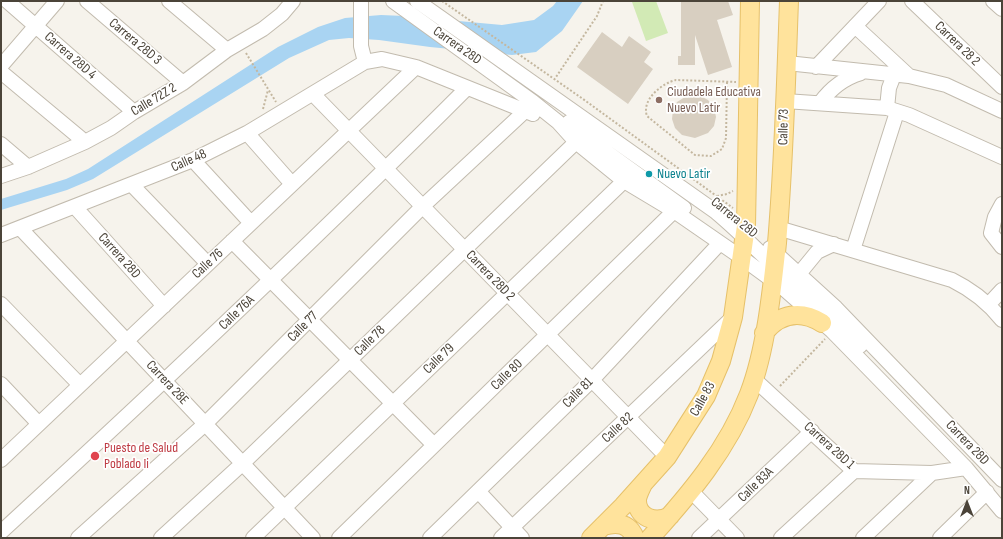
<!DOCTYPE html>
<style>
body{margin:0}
#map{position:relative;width:1003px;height:539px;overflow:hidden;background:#f6f3ec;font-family:"Sofia Sans Condensed",sans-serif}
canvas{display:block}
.frame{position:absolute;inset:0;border:2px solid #4b4439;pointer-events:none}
.north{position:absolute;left:947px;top:483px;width:40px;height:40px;-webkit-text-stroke:3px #fff;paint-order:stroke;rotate:0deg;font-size:11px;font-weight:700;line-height:16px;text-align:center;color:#4b4439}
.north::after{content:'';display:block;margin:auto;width:14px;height:18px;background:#4b4439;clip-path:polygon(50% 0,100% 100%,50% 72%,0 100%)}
</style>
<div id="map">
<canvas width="1003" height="539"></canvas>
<div class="frame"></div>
<div class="north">N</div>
</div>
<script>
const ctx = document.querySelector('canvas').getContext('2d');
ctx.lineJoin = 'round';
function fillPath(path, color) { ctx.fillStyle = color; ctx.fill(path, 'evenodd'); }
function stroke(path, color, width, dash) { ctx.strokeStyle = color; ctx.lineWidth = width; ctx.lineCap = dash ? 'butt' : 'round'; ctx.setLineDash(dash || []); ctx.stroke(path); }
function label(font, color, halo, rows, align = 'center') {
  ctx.font = font + ' "Sofia Sans Condensed",sans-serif'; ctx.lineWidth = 3.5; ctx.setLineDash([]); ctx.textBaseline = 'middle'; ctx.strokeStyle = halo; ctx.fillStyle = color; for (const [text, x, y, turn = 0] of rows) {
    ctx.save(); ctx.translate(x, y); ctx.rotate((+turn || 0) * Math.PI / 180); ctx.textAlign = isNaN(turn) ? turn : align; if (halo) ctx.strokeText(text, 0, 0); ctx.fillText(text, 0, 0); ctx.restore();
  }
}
fillPath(new Path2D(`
 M656 1 668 33 646 41 632 2Z`), '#d2eab5');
fillPath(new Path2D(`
 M557 1H583L562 31 536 52 512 55 430 47 379 40 349 38 329 40 289 58 93 179 67 190 1 210V199L66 179 88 169 278 47 318 27 345 18 381 15 404 16 502 25 534 20 553 6Z`), '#a9d4f2');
fillPath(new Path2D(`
 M681 1H728L733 15 717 20 732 67 708 75 695 35V65H678V56H681Z
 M602 32 622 47 629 36 651 52 644 62 653 69 628 104 577 67Z
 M693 92 708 100 714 107 716 117 714 126 708 133 695 138 682 135 675 128 672 119 673 110 677 102Z`), '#d8cfc1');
const minor = new Path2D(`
 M7 1 134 112
 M87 1 183 83
 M169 1 227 50
 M361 1V46L365 62
 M393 1 533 102 558 122 576 142 624 181 674 211 742 258 783 288 832 331 966 468 1002 511
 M417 1 716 212C740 232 761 254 783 275 809 299 836 321 860 346
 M912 1 1002 87
 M993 1 1002 9
 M855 26 909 76
 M787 63 909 76 946 85 1002 111
 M1 66 57 1
 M816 67 879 1
 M1 72 85 142
 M313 94 667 457
 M785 101 887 108 909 115 1002 157
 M820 103C831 88 844 78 861 73
 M887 108 889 88 894 75
 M569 122 583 135 684 208
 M247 133 292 184
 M1 144 28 167
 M193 160 251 223
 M1 176 28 167 85 142 111 128 134 112 183 83 227 50 263 29 282 14 293 1
 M132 185 208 264
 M1002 204 995 217 991 233 1002 247
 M75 207 164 306
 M20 228 313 538
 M778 228 952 280C972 290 988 302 1002 320
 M1 235 193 160 247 133 365 62 382 59 416 67 533 114
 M232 241 434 445
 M770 248 836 308 1002 480
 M853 250 897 112
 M799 274 817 252 834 244
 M1 304 80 385
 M989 304 1002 290
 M755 380 854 471 932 473 966 468
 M1 384 39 424
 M1 460 416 67
 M478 491 522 538
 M691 491 737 538
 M1 532C159 387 315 240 467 88
 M78 538 205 424 423 206 524 112
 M161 538 243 463 576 142
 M253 538 624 181
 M339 538 674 211
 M430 538 592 380 720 243
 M501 538 733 317
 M699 538 812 431
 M781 538 854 471
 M863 538 932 473
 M940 538 987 492`);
const major = new Path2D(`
 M764 333C780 313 801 310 822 323
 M643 484C641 488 638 494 637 499 636 518 656 524 670 516
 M603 526C617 522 629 523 635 538
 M591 538 623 506 667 457 706 396 721 361 733 317 746 226 750 1
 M650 538C689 495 728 449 749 394 766 350 772 290 777 243 784 162 786 82 789 1`);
stroke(minor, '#c2bbae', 16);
stroke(major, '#e6c16a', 20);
stroke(new Path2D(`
 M442 1 583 99 733 208
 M246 53 276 102
 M554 80 597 16 603 1
 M727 82 726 138 722 149 711 156 695 155 647 116C641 100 662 83 676 80L736 82
 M263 109 268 90
 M717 196 727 194 733 191
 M780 386 825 339`), '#c4b79f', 2, [2, 2]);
stroke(minor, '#fff', 14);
stroke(major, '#ffe39c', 18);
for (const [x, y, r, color] of [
 [659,100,4,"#8d6e63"],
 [649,174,4,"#0f9aa8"],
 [95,456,5,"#e0444e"]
]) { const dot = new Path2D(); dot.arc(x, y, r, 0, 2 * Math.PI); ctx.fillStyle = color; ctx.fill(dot); stroke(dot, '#fff', 1.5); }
label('14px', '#4b4439', '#fff', [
 ["Carrera 28D 3",135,42,40],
 ["Carrera 28 2",957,44,44],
 ["Carrera 28D",457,46,35],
 ["Carrera 28D 4",70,56,41],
 ["Calle 72Z 2",154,100,-31],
 ["Calle 73",784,127,-89],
 ["Calle 48",189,161,-24],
 ["Carrera 28D",734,218,39],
 ["Carrera 28D",119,256,48],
 ["Calle 76",208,264,-43],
 ["Carrera 28D 2",490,276,46],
 ["Calle 76A",237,313,-44],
 ["Calle 77",303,327,-45],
 ["Calle 78",370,341,-44],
 ["Calle 79",439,359,-44],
 ["Calle 80",507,375,-44],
 ["Carrera 28E",167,383,47],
 ["Calle 81",578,393,-45],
 ["Calle 83",703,399,-61],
 ["Calle 82",618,428,-43],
 ["Carrera 28D",967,443,46],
 ["Carrera 28D 1",829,446,42],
 ["Calle 83A",756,485,-44]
]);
label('14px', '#785e54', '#fff', [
 ["Ciudadela Educativa",667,92],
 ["Nuevo Latir",667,108]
], 'left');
label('14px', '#0d838f', '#fff', [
 ["Nuevo Latir",657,174]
], 'left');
label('14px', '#be3a42', '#fff', [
 ["Puesto de Salud",104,448],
 ["Poblado Ii",104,464]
], 'left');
</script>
